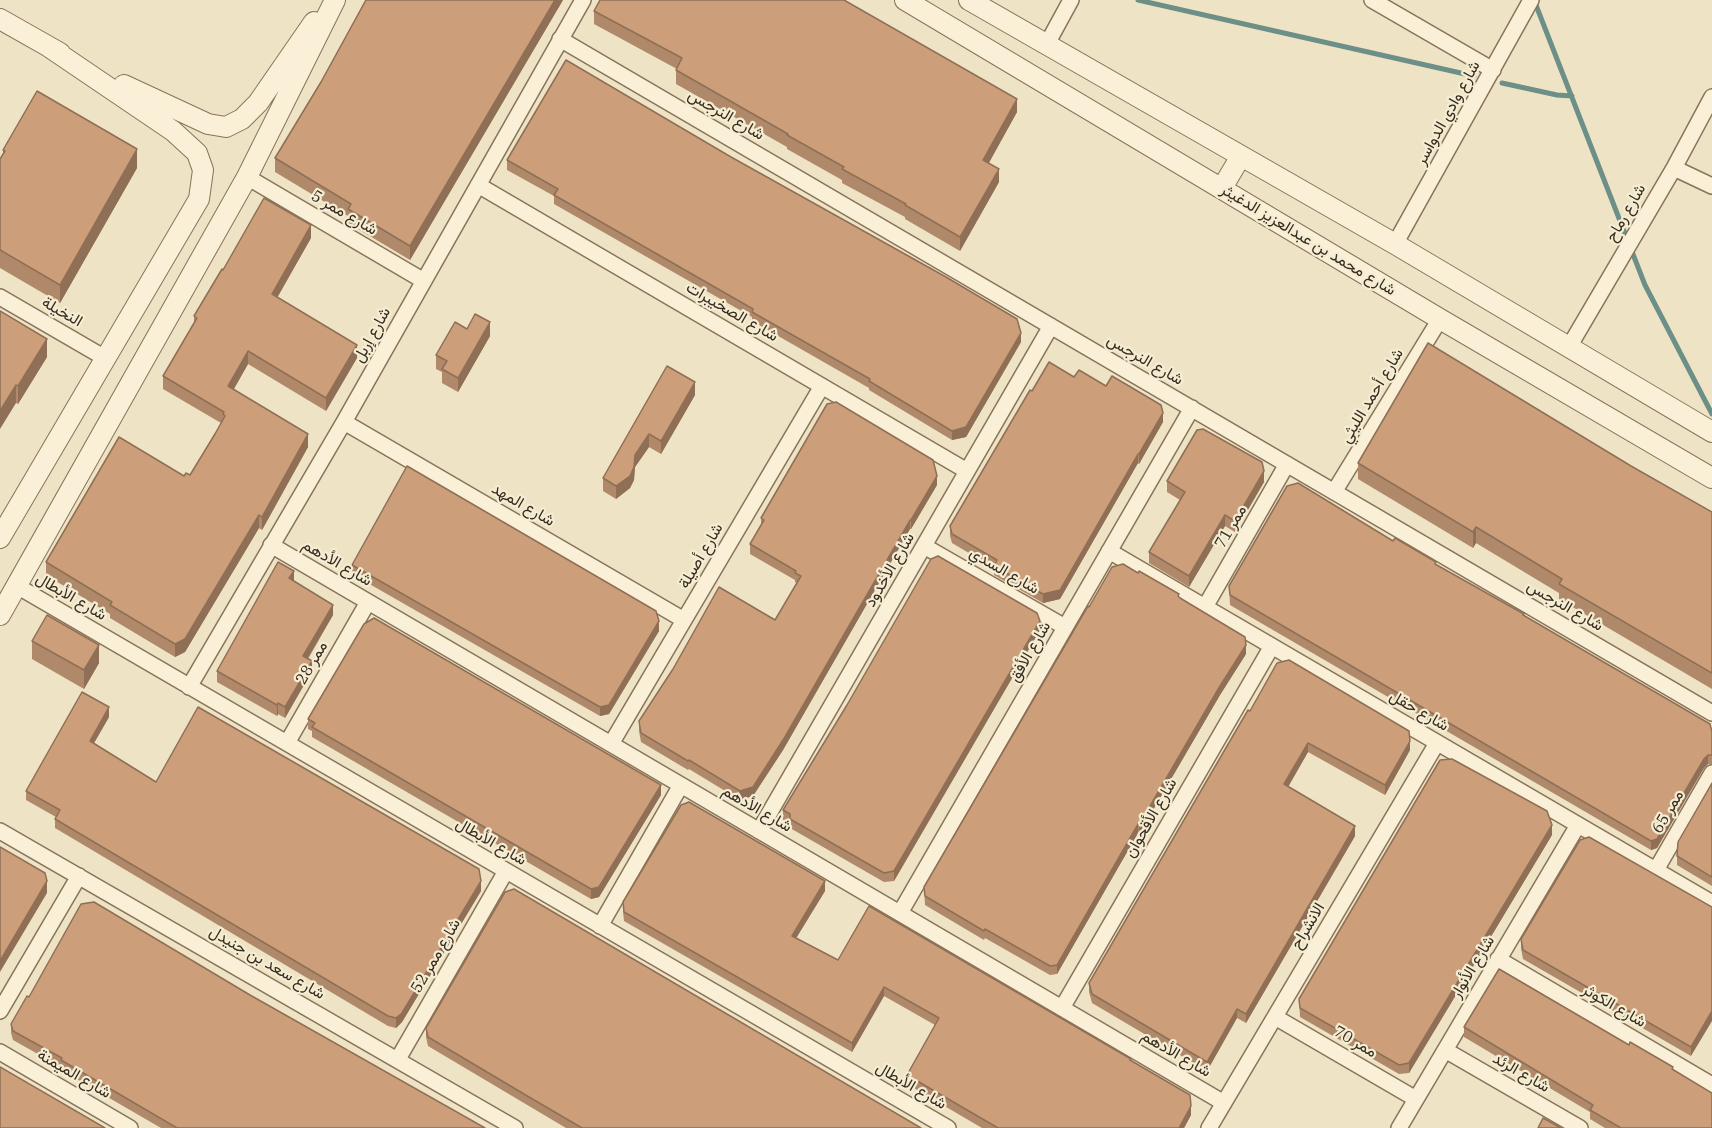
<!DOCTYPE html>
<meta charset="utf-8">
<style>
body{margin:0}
canvas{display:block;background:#eee3c4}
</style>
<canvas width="1712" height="1128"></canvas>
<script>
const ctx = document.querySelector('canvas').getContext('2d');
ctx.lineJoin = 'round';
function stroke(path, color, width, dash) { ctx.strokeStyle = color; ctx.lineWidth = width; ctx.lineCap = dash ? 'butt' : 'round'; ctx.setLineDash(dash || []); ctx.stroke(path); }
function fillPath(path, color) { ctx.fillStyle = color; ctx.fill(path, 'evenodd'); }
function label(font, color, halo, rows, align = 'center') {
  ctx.font = font + ' "IBM Plex Serif",Vazirmatn,serif'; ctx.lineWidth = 4.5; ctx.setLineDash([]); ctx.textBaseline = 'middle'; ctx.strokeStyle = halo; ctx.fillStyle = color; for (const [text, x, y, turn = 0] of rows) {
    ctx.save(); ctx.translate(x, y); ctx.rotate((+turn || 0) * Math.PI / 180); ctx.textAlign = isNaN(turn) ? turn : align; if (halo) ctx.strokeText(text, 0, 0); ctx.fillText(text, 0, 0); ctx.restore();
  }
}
stroke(new Path2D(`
 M1138 0 1474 76
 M1534 0 1645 285 1712 414
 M1502 83 1557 95 1572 96`), '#6c8f88', 5);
const minor = new Path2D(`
 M1372 0 1493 70
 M560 39 1712 713
 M1047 44 1071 0
 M1674 168 1712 186
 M247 177 424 281
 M478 185 967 471
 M1395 244 1531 0
 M0 297 105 358
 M1569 347 1674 168 1712 97
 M344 422 684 620
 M1334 492 1440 319
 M271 545 1224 1103
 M924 546 1065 627
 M1109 551 1712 903
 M17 586 948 1128
 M1205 607 1287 464
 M189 687 344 422 583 0
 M287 743 368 602
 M611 744 822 386
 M0 831 515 1128
 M759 831 1051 326
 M1656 870 1712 773
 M900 913 1192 408
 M600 926 681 785
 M1498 959 1712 1085
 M1062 1008 1272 646
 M0 1011 79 876
 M1275 1017 1416 1099
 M1445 1050 1580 1128
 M0 1052 130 1128
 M398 1059 506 871
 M1209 1128 1437 743
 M1399 1128 1578 825`);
const tertiary = new Path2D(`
 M905 0 1440 319 1712 478
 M969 0 1395 244 1712 432
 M0 19 60 53
 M124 85 208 124 226 127 242 119 258 103 314 22
 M1222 188 1241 156
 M0 538 199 199 203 170 197 153 173 131 49 47
 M0 615 247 177 335 0`);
stroke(minor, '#88745a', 18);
stroke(tertiary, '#88745a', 22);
stroke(minor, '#f9f0d7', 15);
stroke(tertiary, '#f9f0d7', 20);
fillPath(new Path2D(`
 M366 0H563L410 260 348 223V216L275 172V158L321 82Z
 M594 11 1017 112 989 163 999 182 960 251 905 219V217L842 183V180L787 149V147L676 84V70L677 69 594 24Z
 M3 150 137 168 60 303 0 268V159L3 155Z
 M507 160 1021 342 966 437 952 440 869 390V388L752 321V317L554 204V196L507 170Z
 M311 238 277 297 357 358 326 411 248 364 234 389 308 447 262 530 259 528 185 652 175 657 110 618V614L46 575V562L184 476 190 475 221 423 163 389V376L194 324V316L223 270Z
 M0 311 47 357 18 404 16 403Z
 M467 329 490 336 458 392 442 383V372L436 369V355Z
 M667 366 695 395 661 454 649 447 635 467 634 480 630 488 616 499 603 491V478Z
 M1032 391 1163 422 1139 464 1138 463 1060 599 1043 603 994 575V568L952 543 950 536V526Z
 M1358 463 1631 466 1712 512V689L1559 599V593L1476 543 1473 548 1358 479Z
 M1167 481 1264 482 1235 532 1225 526 1189 587 1149 563V552L1180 500 1167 492Z
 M937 485 911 529H910L783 750 753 796 740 800 689 769 688 770 641 742 639 731V721L775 620 797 583 795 582V580L750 554V544L761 525V518Z
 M1393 541 1524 616 1712 732V764H1708L1704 768 1657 848 1651 850 1230 605 1229 586Z
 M352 565 659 631 609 714 600 716 352 574Z
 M294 581 333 615 308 659 312 671 285 718 278 714 277 716 217 682V671Z
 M1179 597 1246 654 1220 695 1139 834 1138 833 1057 974 1050 975 985 938 984 940 925 905 924 887 1089 607Z
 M1040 630 894 881 884 882 790 828V823L783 820V810Z
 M32 641 99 663 84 689 32 659Z
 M1250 711 1410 750 1385 795 1308 752 1288 787 1355 836 1246 1023 1237 1018 1207 1071 1092 1003 1089 992V983Z
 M109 717 94 743 156 782 481 891 402 1022 396 1028 388 1026 55 828V819L56 817 26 800V791Z
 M308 719 661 795 599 897 591 899 312 737V731L308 729Z
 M1712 783V886L1677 865V856Z
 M1552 835 1409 1073 1399 1074 1300 1017 1299 999Z
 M825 891 796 938 838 960 1131 1060 1191 1115 1184 1128H982L907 1084V1075L935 1025 884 996 852 1052 624 921 623 911V902Z
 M1712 907 1691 1056 1523 959 1521 948V939Z
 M250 995 485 1128H161L61 1070V1067L13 1040 11 1033V1024L29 997Z
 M1464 1027 1629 1045 1673 1070 1712 1128H1605L1590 1119V1112L1464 1037Z
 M426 1028 921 1128H566L428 1046 426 1037Z`), '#af8969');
fillPath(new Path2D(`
 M555 0H563L410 260V246Z
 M1017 99V112L983 173V160Z
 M137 149V168L60 303V285Z
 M999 169V182L960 251V237Z
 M311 225V238L272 307V294Z
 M490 322V336L458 392V378Z
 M1021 333V342L966 437 952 440V431Z
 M47 339V357L18 404V386Z
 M357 345V358L326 411V398Z
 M248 351V364L228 399V386Z
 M695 382V395L661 454V441Z
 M16 385V403L0 429V411Z
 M1163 413V422L1139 464V454Z
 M308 434V447L262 530V517Z
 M649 434V447L635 467 634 480 630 488 616 499V486Z
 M1138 454V463L1060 599 1043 603V594Z
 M1264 471V482L1235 532V521Z
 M937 476V485L911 529V520Z
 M259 515V528L185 652 175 657V644Z
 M1225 515V526L1189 587V576Z
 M910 520V529L783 750 753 796 740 800V791Z
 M1476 527V543L1473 548V532Z
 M294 571V581L289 578Z
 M333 605V615L303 666V656Z
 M659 621V631L609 714 600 716V707Z
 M1040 621V630L894 881V871Z
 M99 645V663L84 689V670Z
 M1246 645V654L1220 695 1139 834V825L1220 686Z
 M312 661V671L285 718V707Z
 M278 703V714L277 716V705Z
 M109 707V717L90 750V741Z
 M1410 741V750L1385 795V785Z
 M1308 743V752L1284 794V784Z
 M1708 755V764L1704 768 1657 848 1651 850V841L1704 759Z
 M661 785V795L599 897 591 899V889Z
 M1138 824V833L1057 974V965Z
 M1552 825V835L1409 1073V1063Z
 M1355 826V836L1246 1023V1014Z
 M47 881V893L0 972V961Z
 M481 881V891L402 1022 396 1028V1018Z
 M825 881V891L792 945V936Z
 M884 987V996L852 1052V1043Z
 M1237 1009V1018L1207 1071V1062Z
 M1712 1011V1021L1691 1056V1047Z
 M1191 1106V1115L1184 1128H1179Z`), '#8f6f55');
const building = new Path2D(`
 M366 0H555L410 246 348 209 351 204 275 158 321 82Z
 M600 0H844L1017 99 983 160 999 169 960 237 905 205 906 204 842 169 844 167 787 135 788 134 676 70 682 58 594 11Z
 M566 60 731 157 946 277 1017 319 1021 333 966 427 952 431 869 381 870 379 752 312 753 309 554 195 558 189 507 160Z
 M37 91 137 149 60 285 0 250V159L5 151 3 150Z
 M264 198 311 225 272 294 357 345 326 398 248 351 228 386 308 434 262 517 259 515 185 639 175 644 110 605 112 602 46 562 119 437 184 476 186 473 190 475 215 434 225 416 223 414 224 412 163 376 197 318 194 316 222 269 223 270Z
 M0 311 47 339 18 386 16 385 0 411Z
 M475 314 490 322 458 378 442 369 447 361 436 355 455 322 467 329Z
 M1428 343 1631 466 1712 512V673L1559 584 1562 579 1476 527 1473 532 1358 463Z
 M1049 362 1074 377 1079 370 1106 386 1112 376 1161 405 1163 413 1139 454H1138L1060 590 1043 594 994 566 997 560 952 534 950 526 1030 390 1032 391Z
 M667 366 695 382 661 441 649 434 635 455 634 467 630 476 616 486 603 478Z
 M836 402 933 460 937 476 911 520H910L783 740 753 787 740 791 689 760 688 761 641 733 639 721 673 669 719 587 775 620 801 576 795 573 796 571 750 544 764 520 761 518 827 404Z
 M1203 429 1262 462 1264 471 1235 521 1225 515 1189 576 1149 552 1185 492 1167 481 1197 430Z
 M407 466 656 611 659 621 609 705 600 707 352 565Z
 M1298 483 1393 541 1395 538 1436 562 1435 564 1524 614 1523 615 1710 724 1712 732V755H1708L1704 759 1657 839 1651 841 1230 595 1229 586 1287 486Z
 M938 556 1037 613 1040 621 894 871 884 873 790 819V814L783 810 847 705 931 559Z
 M278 562 294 571 289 578 333 605 303 656 312 661 285 707 278 703 277 705 217 671Z
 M1123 564 1138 573 1139 571 1179 594 1178 596 1180 598 1245 637 1246 645 1220 686 1139 825 1138 824 1057 965 1050 966 985 929 984 931 925 896 924 887 1088 606 1089 607 1112 567Z
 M47 615 99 645 84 670 32 641Z
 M374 618 661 785 599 887 591 889 312 727 315 723 308 719 364 624Z
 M1289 660 1409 731 1410 741 1385 785 1308 743 1284 784 1355 826 1246 1014 1237 1009 1207 1062 1092 994 1089 983 1248 710 1250 711 1277 663Z
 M82 692 109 707 90 741 156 782 198 707 479 869 481 881 402 1013 396 1018 388 1016 55 819 60 810 26 791Z
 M1452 759 1547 811 1552 825 1409 1063 1399 1065 1300 1008 1299 999 1440 760Z
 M1712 783V877L1677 856 1678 842Z
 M689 802 825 881 792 936 838 960 869 906 1131 1059 1130 1060 1190 1095 1191 1106 1179 1128H998L907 1075 939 1018 884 987 852 1043 624 912 623 902 681 805Z
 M1589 837 1712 907V1011L1691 1047 1523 950 1521 939 1580 840Z
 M0 847 45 873 47 881 0 961Z
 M514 889 921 1128H582L529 1097 428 1037 426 1028 505 892Z
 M94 902 250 995 485 1128H177L61 1060 62 1058 13 1031 11 1024 27 996 29 997 81 904Z
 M1499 969 1629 1045 1630 1042 1673 1067 1672 1069 1712 1093V1128H1621L1590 1110 1593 1105 1464 1027Z
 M0 1067 105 1128H0Z
 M1543 1118 1561 1128H1538Z`);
fillPath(building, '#cc9f7a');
stroke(building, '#8f6f55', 1.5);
label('16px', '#382c1e', '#f5edd3', [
 ["شارع وادي الدواسر",1448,113,-61],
 ["شارع النرجس",726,115,30],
 ["شارع ممر 5",344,213,30],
 ["شارع رماح",1626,213,-60],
 ["شارع محمد بن عبدالعزيز الدغيثر",1308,240,31],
 ["النخيلة",62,312,30],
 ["شارع الصخيبرات",732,312,30],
 ["شارع إربل",372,335,-61],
 ["شارع النرجس",1145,360,30],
 ["شارع أحمد الليثي",1372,396,-59],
 ["شارع المهد",523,505,30],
 ["ممر 71",1231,527,-60],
 ["شارع أصيلة",701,556,-60],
 ["شارع الأدهم",337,563,30],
 ["شارع الأخدود",890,570,-60],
 ["شارع السدي",1004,571,30],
 ["شارع الأبطال",71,597,30],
 ["شارع النرجس",1565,606,30],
 ["شارع الأفق",1030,652,-60],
 ["ممر 28",312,663,-60],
 ["شارع حقل",1419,711,30],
 ["شارع الأدهم",757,809,30],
 ["ممر 65",1668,812,-60],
 ["شارع الأقحوان",1151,818,-60],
 ["شارع الأبطال",491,842,30],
 ["الانشراح",1308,926,-59],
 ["شارع ممر 52",436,956,-60],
 ["شارع سعد بن جنيدل",267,963,30],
 ["شارع الأنوار",1473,967,-59],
 ["شارع الكوثر",1614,1006,30],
 ["ممر 70",1355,1042,30],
 ["شارع الأدهم",1176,1054,30],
 ["شارع الرئد",1521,1073,30],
 ["شارع الميمنة",74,1074,30],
 ["شارع الأبطال",911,1086,30]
]);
</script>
